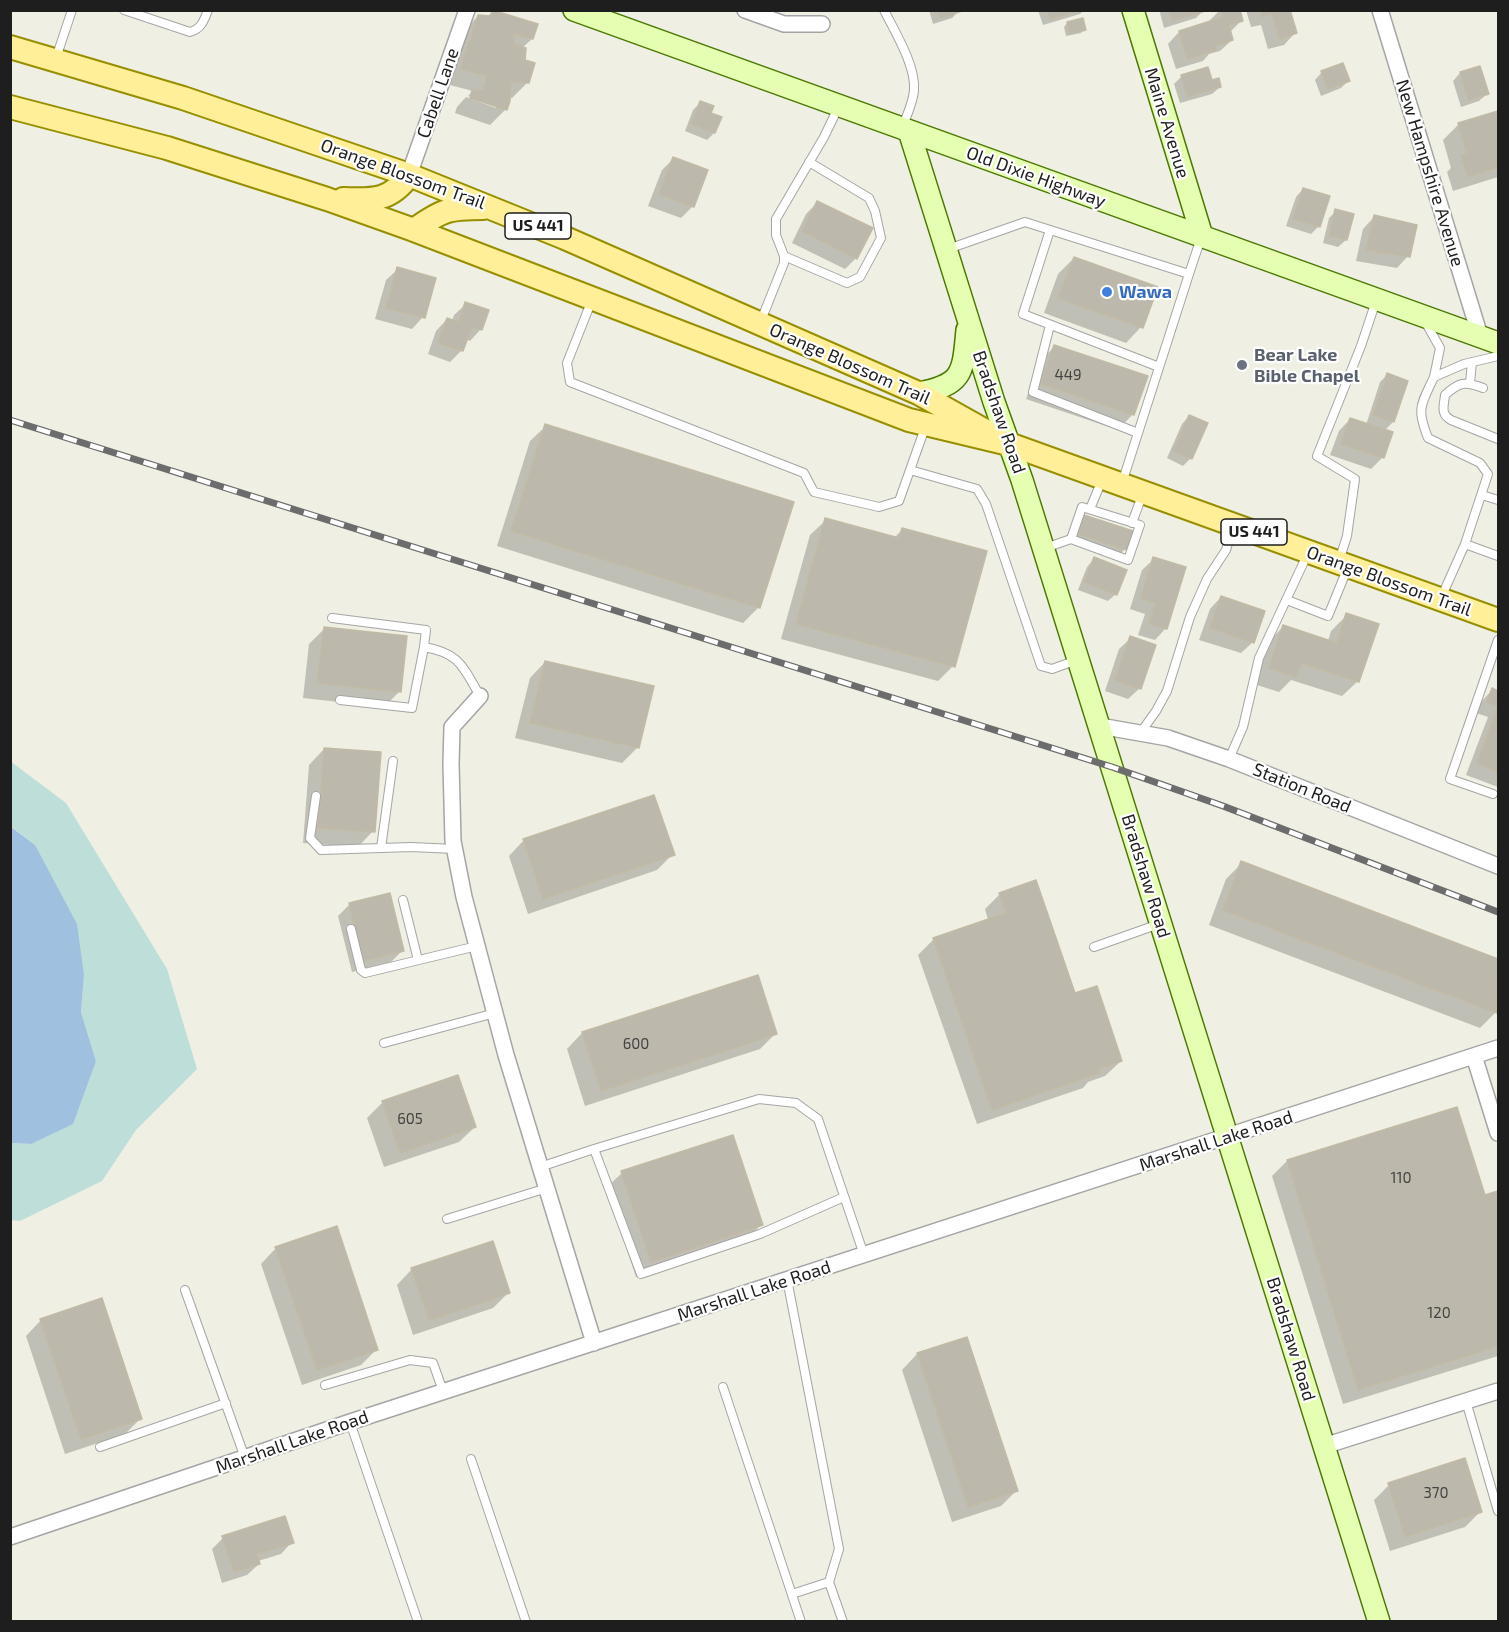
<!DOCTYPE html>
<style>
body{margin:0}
#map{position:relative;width:1509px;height:1632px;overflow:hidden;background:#efefe3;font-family:"Exo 2",sans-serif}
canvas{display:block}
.frame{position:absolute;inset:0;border:12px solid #1e1e1e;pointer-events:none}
</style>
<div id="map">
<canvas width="1509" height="1632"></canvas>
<div class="frame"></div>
</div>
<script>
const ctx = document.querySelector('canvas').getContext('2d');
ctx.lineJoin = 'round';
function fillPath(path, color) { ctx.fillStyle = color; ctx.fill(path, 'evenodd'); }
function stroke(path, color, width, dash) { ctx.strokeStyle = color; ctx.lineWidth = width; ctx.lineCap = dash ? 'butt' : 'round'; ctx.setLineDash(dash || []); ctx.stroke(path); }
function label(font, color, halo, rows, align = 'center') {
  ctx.font = font + ' "Exo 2",sans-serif'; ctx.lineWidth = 4.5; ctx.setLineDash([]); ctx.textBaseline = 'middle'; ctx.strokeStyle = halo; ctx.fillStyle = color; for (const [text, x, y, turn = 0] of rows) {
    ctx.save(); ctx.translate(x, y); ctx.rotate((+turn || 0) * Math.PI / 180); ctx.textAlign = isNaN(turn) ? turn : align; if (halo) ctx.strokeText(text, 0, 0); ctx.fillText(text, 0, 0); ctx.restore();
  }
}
fillPath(new Path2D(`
 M10 761 66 803 167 969 197 1069 136 1130 102 1181 20 1221 11 1220V1143L31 1144 96 1061 81 1012 84 975 35 845 11 826Z`), '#bedfd9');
fillPath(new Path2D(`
 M10 826 35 845 77 924 84 975 81 1012 96 1061 73 1124 31 1144 11 1143Z`), '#a0c0e0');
fillPath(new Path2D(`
 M929 10H960L952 18 933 24Z
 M1038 10H1084L1080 14 1043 25Z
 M1162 10H1203V11L1196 18 1164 28 1160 13Z
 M1220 10H1238L1242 20 1229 33 1232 40 1220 51 1209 54 1203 61 1176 69 1168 44 1179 32 1210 23 1209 21Z
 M1246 10H1281L1295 33 1284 45 1268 49 1261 25 1251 27Z
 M493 11 532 39 522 48 528 82 512 98 509 97 506 109 490 125 455 113 457 107 466 97 496 108V105L468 96 473 91 446 84 463 32 478 16 487 17Z
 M1067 23 1084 29 1081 33 1066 36 1064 27Z
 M1322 72 1348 81 1341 88 1321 96 1315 80Z
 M1460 73 1487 94 1479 101 1461 107 1453 81Z
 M1182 76 1210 82 1220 87 1212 94 1180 103 1174 84Z
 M700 103 709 113 714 133 707 140 685 131 693 110Z
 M1498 112V177L1453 191 1447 172 1451 168 1443 140 1458 125Z
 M673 159 693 206 681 218 648 206 662 170Z
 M1303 189 1318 227 1311 234 1286 226 1296 197Z
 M817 203 856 258 845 269 792 243 806 214Z
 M1336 211 1346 240 1338 247 1323 243 1329 218Z
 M1374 217 1408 256 1397 268 1356 261 1363 229Z
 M1074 258 1156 288 1141 327 1126 343 1044 313 1058 274Z
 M398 269 423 317 412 329 375 319 386 280Z
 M466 304 481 329 470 341 466 339 462 350 450 362 428 354 436 331 447 319 452 321 454 315Z
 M1054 347 1133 414 1118 430 1026 399 1039 362Z
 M1387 375 1393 422 1384 431 1391 433 1382 458 1371 469 1330 455 1339 431 1350 419 1366 425 1380 382Z
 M1189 416 1191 458 1183 466 1167 458 1182 424Z
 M546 426 759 607 743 623 497 546 530 441Z
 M1085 516 1125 549 1118 556 1072 541 1077 524Z
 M826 520 894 538 902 530 953 666 938 681 781 639 810 535Z
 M1094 559 1116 594 1108 601 1078 590 1087 567Z
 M1154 559 1166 628 1155 640 1138 635 1145 614 1130 609 1142 570Z
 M1221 597 1253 642 1241 653 1199 640 1210 609Z
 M1347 615 1358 681 1342 696 1291 680 1279 692 1254 684 1268 642 1283 627 1328 641 1331 631Z
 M324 629 400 691 384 707 303 698 309 644Z
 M1131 638 1140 688 1128 699 1105 691 1119 649Z
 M545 662 638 747 622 763 515 738 530 678Z
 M1492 690 1498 693V787L1466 775 1488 717 1476 713 1481 702Z
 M324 749 373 831 358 847 303 843 309 765Z
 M524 840 673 854 657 870 528 914 509 856Z
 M1242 863 1498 961V1006L1496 1012 1480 1028 1209 925 1226 879Z
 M1000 894 1121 1061 1105 1076 1088 1082 1083 1088 977 1124 918 955 934 939 988 920 985 909Z
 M350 904 402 951 391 962 352 972 338 916Z
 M757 977 775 1034 760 1049 585 1106 567 1049 582 1033Z
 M383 1102 475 1127 459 1142 384 1167 367 1118Z
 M1287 1161 1484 1197 1498 1192V1356L1343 1404 1272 1176Z
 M622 1173 761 1225 746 1240 636 1277 606 1188Z
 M276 1248 377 1349 361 1365 302 1385 261 1264Z
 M412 1269 508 1293 493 1308 413 1335 397 1285Z
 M41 1320 141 1418 125 1434 65 1454 26 1336Z
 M917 1354 1016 1491 1001 1506 952 1522 902 1370Z
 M1389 1485 1480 1512 1465 1527 1390 1551 1374 1500Z
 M223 1538 292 1542 281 1554 258 1561 259 1564 247 1575 222 1583 212 1549Z`), '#0003');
const building = new Path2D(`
 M492 10 538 24 533 39 514 34V44L526 48 525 60 535 63 529 83 511 82 510 101 507 110 470 98 472 90H483L487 76 460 69 478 15 491 16Z
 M938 10H961L962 11 940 18Z
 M1047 10H1078L1050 19Z
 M1168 10H1205V11L1172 21Z
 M1221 10H1240L1243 21 1229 25 1233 40 1215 46 1216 50 1187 59 1179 31 1223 17Z
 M1260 10H1290L1297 33 1280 39 1272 14 1262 17Z
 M1083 18 1086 30 1069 34 1067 22Z
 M1343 63 1350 81 1328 89 1321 71Z
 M1480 66 1489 94 1468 100 1460 72Z
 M1208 67 1212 80 1219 78 1221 87 1187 97 1181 75Z
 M700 101 714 106 711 113 722 117 715 133 691 124Z
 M1498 111V167L1468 177 1461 155 1467 154 1458 123Z
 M673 157 708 170 694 207 659 194Z
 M1303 188 1330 196 1320 227 1293 219Z
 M817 201 873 228 857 259 802 231Z
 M1335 209 1354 214 1347 240 1329 236Z
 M1374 215 1417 225 1410 257 1366 250Z
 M1074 257 1158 287 1143 328 1058 298Z
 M397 267 436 278 425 318 386 308Z
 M465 302 489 310 482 330 472 327 463 351 438 343 447 318 459 322Z
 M1054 345 1148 376 1134 415 1041 384Z
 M1387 373 1408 381 1394 422 1373 415Z
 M1189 415 1208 423 1192 459 1173 451Z
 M1350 418 1393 432 1384 458 1341 444Z
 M545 424 794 502 760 608 511 531Z
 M1084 515 1133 531 1127 550 1078 534Z
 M825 518 899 538 902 528 987 551 955 667 796 624Z
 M1094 557 1127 570 1117 595 1084 582Z
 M1153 557 1186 567 1167 629 1149 624 1155 603 1141 598Z
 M1221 596 1265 611 1254 643 1210 628Z
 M1346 613 1379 624 1359 682 1301 663 1296 677 1269 668 1283 625 1337 643Z
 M324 627 407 636 401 692 317 683Z
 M1130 636 1156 645 1141 689 1115 680Z
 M545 661 654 686 639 748 530 723Z
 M1492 688 1498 691V706L1487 702Z
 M1498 706V772L1477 763Z
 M324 748 381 752 375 832 318 828Z
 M654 795 675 855 543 899 523 839Z
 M1241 861 1498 959 1497 1013 1223 910Z
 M1036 880 1075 993 1097 986 1122 1061 1099 1069 1100 1073 992 1110 933 938 1006 913 999 893Z
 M390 893 404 951 363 961 349 903Z
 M758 975 777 1034 601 1091 582 1032Z
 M458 1075 476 1127 400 1153 382 1101Z
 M1457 1107 1485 1195 1498 1191V1346L1358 1390 1287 1160Z
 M733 1135 763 1225 651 1262 621 1171Z
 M337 1226 378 1350 317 1370 275 1247Z
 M493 1241 510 1293 429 1320 411 1268Z
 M102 1298 142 1419 81 1439 40 1319Z
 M967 1337 1018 1491 968 1507 917 1353Z
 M1465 1458 1482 1512 1405 1537 1388 1483Z
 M285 1516 294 1543 257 1554 260 1564 234 1572 222 1536Z`);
fillPath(building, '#bcb8ac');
stroke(building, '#c2baa4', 1.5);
const lane = new Path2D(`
 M124 10 190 32C201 29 204 21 208 10
 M884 10C895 32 916 66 914 90 913 102 907 116 902 127
 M56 58 72 10
 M1050 230 1023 314 1159 367
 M948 249 1025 222 1189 274 1122 483
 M784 256 847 283 860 277 881 238 875 211 869 198 809 162
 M1189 274 1201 238
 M592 300 567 363 570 382 804 473 814 492 879 507 899 501 926 425
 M760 323 784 263V256L776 235V219L824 137 838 108
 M1426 323 1440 348 1434 377 1464 364 1498 356
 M1050 325 1033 392 1138 433
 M1434 377C1421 405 1416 408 1428 438L1480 463 1488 474 1465 544 1441 598
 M1470 383 1472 362
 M1483 388C1465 381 1459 382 1445 395 1444 406 1440 414 1451 420L1498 439
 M910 470 977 489 986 504 1041 666 1052 669 1077 660
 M1482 495 1498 500
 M1090 509 1102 480
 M1132 523 1143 493
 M1465 544 1498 556
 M1045 548 1071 539 1082 507 1140 525 1128 560 1071 539
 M1339 561 1347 536 1355 479 1317 456 1361 346 1376 301
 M1287 600 1328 616 1348 567
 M332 618 426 630 424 647
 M340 700 412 708 424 647C460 653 463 667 480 696
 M1141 732 1156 711 1167 691 1190 617 1207 579 1226 550 1233 526
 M1229 759 1243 727 1259 658 1308 553
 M1493 794 1450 779 1498 640
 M316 796 310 838 321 850 411 847 455 849
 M381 848 393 761
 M403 900 418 960
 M351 929 361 970 365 973 477 946
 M1094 947 1159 924
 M384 1043 495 1013
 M594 1149 759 1099 796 1103 818 1119 864 1255
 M540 1167 594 1149 641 1274 760 1234 844 1197
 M447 1219 547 1188
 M787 1279 839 1549 829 1582 843 1622
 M185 1290 245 1458
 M325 1385 410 1360 433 1363 443 1391
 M723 1387 801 1622
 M1466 1401 1498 1511
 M350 1422 418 1622
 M100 1447 226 1403
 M471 1459 526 1622
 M792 1594 829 1582`);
const street = new Path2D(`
 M745 10 784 24H822
 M1380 10 1480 336
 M409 175 467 10
 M480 696 452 727 451 764 453 841 464 897 506 1055 594 1343
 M1100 726 1168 738 1229 759 1498 866
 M1474 1056 1498 1133
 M1324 1446 1498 1391
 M10 1537 350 1422 1498 1048`);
const secondary = new Path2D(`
 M574 10 1498 343
 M1133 10 1202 236
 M909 131 994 402 1022 480 1379 1622
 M918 393C964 385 963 372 967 330`);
const primary = new Path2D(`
 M10 47 183 98 409 175 565 238 918 393 984 430
 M10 107 167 148 327 199 414 230 909 420 1009 444 1498 620
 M343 199C373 200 391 201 409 175
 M414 230C442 210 448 208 483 208`);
stroke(lane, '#a5a5a5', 10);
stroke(street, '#a5a5a5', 18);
stroke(secondary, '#4a7900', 24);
stroke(primary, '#978f00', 26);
stroke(lane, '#fff', 8);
stroke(street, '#fff', 15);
stroke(secondary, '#e5feb2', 21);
stroke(primary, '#ffef98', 22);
const rail = new Path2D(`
 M10 420 1112 767 1223 806 1498 912`);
stroke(rail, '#6c6c6c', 7);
stroke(rail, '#fff', 4.5, [14]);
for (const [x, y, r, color] of [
 [1107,292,6,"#3f7fe0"],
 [1242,365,6,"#6b7280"]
]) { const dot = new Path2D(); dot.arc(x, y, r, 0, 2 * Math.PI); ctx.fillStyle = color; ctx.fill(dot); stroke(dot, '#fff', 2); }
label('15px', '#464442', null, [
 ["449",1068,375],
 ["600",636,1044],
 ["605",410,1119],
 ["110",1401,1178],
 ["120",1439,1313],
 ["370",1436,1493]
]);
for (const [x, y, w] of [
 [538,226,66],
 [1254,532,66]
]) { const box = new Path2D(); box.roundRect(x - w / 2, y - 13, w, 26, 4.5); ctx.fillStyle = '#fff'; ctx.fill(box); stroke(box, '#1e1e1e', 1.5); }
label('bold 16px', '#1e1e1e', null, [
 ["US 441",538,226],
 ["US 441",1254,532]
]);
label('18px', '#1e1e1e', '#fff', [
 ["Cabell Lane",438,93,-71],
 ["Maine Avenue",1167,123,73],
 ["New Hampshire Avenue",1430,173,73],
 ["Orange Blossom Trail",403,174,20],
 ["Old Dixie Highway",1036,177,20],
 ["Orange Blossom Trail",850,364,24],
 ["Bradshaw Road",999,412,71],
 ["Orange Blossom Trail",1389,581,20],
 ["Station Road",1302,788,22],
 ["Bradshaw Road",1146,876,73],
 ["Marshall Lake Road",1216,1141,-18],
 ["Marshall Lake Road",754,1291,-18],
 ["Bradshaw Road",1291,1339,73],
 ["Marshall Lake Road",292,1442,-19]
]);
label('bold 18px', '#366cbe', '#fff', [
 ["Wawa",1119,292]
], 'left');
label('bold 18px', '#5b616d', '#fff', [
 ["Bear Lake",1254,355],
 ["Bible Chapel",1254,376]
], 'left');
</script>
